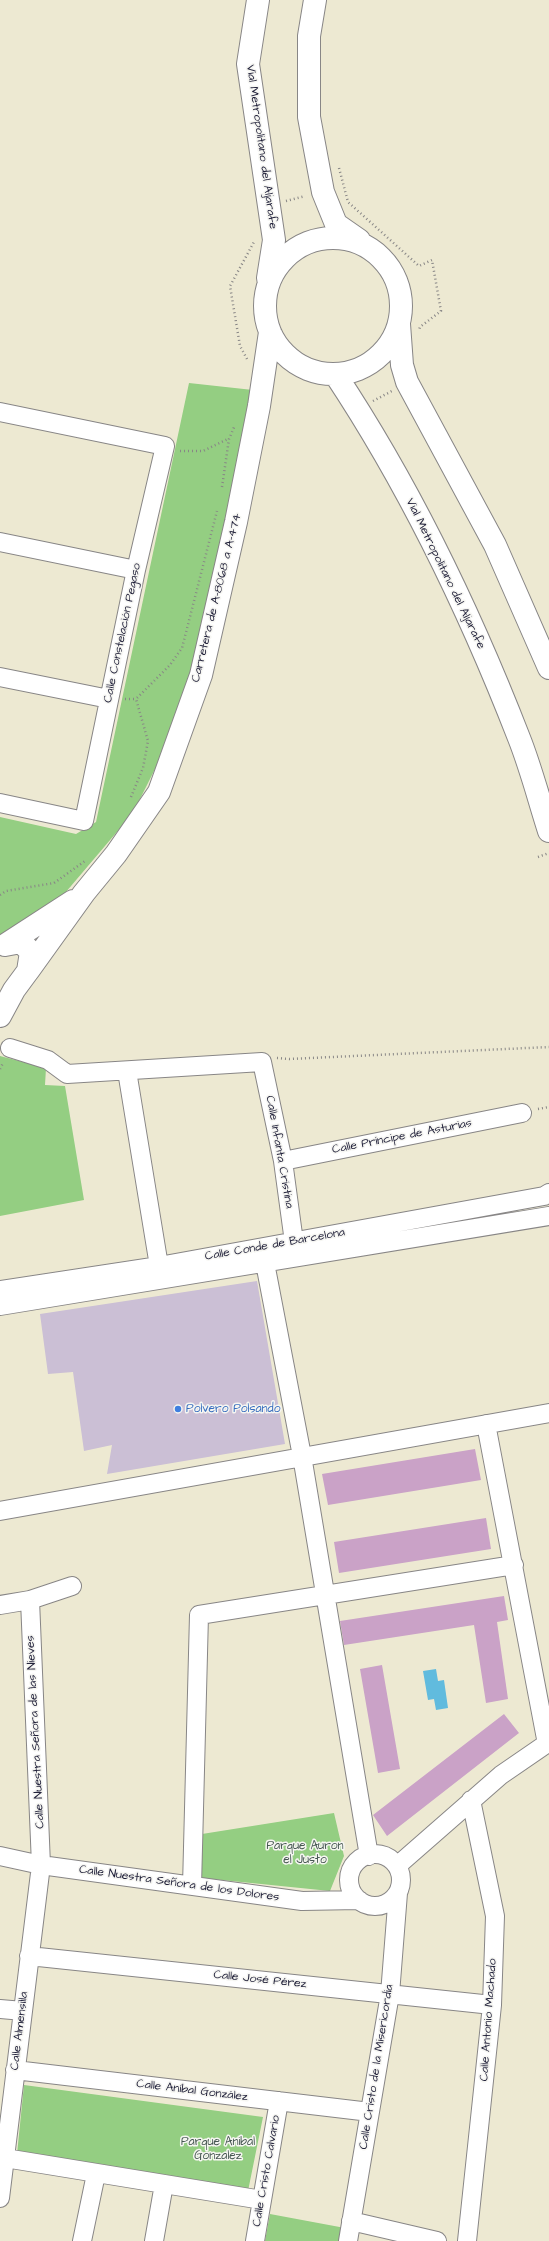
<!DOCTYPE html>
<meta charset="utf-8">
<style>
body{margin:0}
canvas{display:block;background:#ede9d2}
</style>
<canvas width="549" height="2241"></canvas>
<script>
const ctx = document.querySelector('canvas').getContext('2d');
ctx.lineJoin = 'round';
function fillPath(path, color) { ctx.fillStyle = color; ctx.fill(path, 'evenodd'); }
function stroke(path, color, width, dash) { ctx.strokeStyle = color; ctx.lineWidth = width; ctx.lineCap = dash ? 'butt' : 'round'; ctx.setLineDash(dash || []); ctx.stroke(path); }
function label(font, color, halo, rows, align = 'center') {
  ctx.font = font + ' "Architects Daughter",sans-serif'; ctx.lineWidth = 3; ctx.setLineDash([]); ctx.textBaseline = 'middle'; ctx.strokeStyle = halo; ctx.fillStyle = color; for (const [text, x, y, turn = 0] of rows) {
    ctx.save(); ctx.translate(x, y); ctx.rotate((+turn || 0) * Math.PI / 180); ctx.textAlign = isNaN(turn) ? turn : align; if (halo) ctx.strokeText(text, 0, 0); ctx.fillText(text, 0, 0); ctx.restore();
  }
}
fillPath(new Path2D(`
 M257 1281 285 1444 107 1474 112 1445 84 1451 73 1372 48 1374 40 1314Z`), '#cbbfd5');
fillPath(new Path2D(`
 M189 383 253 390 208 617 176 727 133 813 26 939 0 936V817L76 834 96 822Z
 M0 1056 46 1068 45 1085 65 1086 84 1200 0 1216Z
 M334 1813 344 1856 330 1891 202 1878V1834Z
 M24 2085 263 2117 248 2191 17 2154Z
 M270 2214 345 2228 342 2241H265Z`), '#94ce82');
fillPath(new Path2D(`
 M436 1669 438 1681 444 1680 448 1708 436 1710 434 1699 428 1700 423 1671Z`), '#61bbde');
fillPath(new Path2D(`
 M475 1449 481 1480 328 1505 322 1474Z
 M486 1518 491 1549 339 1573 334 1542Z
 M504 1596 508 1620 497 1622 508 1699 486 1703 474 1625 344 1645 340 1621Z
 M382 1665 400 1769 378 1773 360 1669Z
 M504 1714 519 1733 387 1836 373 1815Z`), '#caa2c7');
const minor = new Path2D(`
 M0 412 165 446 136 570 84 821 0 803
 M0 542 136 570
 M0 677 109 699
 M10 1048 48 1060 67 1074 262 1062 283 1161 294 1242
 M127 1071 159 1266
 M283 1161 522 1113
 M265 1263 302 1456 369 1856
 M0 1290 159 1266 544 1196 549 1193
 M0 1306 549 1216
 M486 1424 547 1744
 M0 1511 549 1413
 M0 1605 30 1600 72 1586
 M349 1880a26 26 0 1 1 52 0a26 26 0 1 1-52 0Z
 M0 1856 41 1865 302 1901 359 1900
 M397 1866 501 1775 549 1742
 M192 1886 199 1615 514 1565
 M29 1956 492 2005
 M0 2009 23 2011
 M15 2070 370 2112
 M5 2158 262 2200
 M0 2198 41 1865 30 1600
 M351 2221 437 2241
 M82 2241 96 2174
 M154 2241 164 2184
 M255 2241 279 2101
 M348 2241 390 1994 398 1893
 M467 2241 492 2005 495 1916 471 1800`);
const major = new Path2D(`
 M258 0 248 64 274 240 268 278
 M315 0 309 36V117L323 192 336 224 359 240
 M265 306a68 68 0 1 1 136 0a68 68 0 1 1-136 0Z
 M399 324 402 365 407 382 495 545 549 668
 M335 374C410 487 470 612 519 738 531 768 539 800 549 831
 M5 945 73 901
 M28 971 84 893 116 854 159 792 201 675 236 522 259 406 270 332
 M0 1016 14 990 28 971 31 952 21 942 5 945`);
stroke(minor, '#888686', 20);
stroke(major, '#888686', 24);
stroke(new Path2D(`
 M339 168 348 202 419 266 432 260 441 311 420 327 419 330
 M286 201 305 196
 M247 359 240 346 230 286 254 242
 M373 401 392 391
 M180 451H203L228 439
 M222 487 229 439 235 425
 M125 699H136
 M131 797 143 768 148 741 136 699 170 665 182 648 217 511
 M538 857 549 853
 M0 895 6 891 54 883 85 861
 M277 1058 289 1059 549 1047
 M0 1069 3 1063
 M538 1109 549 1107`), '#888686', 2.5, [1, 3]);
stroke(minor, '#fff', 18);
stroke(major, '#fff', 22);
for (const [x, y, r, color] of [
 [178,1409,4,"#3f7fe0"]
]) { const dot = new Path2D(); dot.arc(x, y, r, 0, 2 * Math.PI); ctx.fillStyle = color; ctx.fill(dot); stroke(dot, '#f6f6f2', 1.5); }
label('12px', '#22223b', '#f6f6f2', [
 ["Vial Metropolitano del Aljarafe",261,147,82],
 ["Vial Metropolitano del Aljarafe",445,574,64],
 ["Carretera de A-8068 a A-474",217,598,-76],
 ["Calle Constelación Pegaso",123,633,-78],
 ["Calle Príncipe de Asturias",402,1137,-11],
 ["Calle Infanta Cristina",279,1152,80],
 ["Calle Conde de Barcelona",275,1245,-10],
 ["Calle Nuestra Señora de las Nieves",36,1732,-93],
 ["Calle Nuestra Señora de los Dolores",179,1884,8],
 ["Calle José Pérez",260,1980,6],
 ["Calle Antonio Machado",489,2020,-86],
 ["Calle Almensilla",20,2031,-83],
 ["Calle Cristo de la Misericordia",377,2067,-81],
 ["Calle Aníbal González",192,2091,7],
 ["Calle Cristo Calvario",267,2171,-80]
]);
label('12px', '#366cbe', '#f6f6f2', [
 ["Polvero Polsando",186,1409]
], 'left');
label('12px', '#445650', '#f6f6f2', [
 ["Parque Auron",305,1846],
 ["el Justo",305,1860],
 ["Parque Anibal",218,2142],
 ["Gonzalez",218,2156]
]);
</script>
